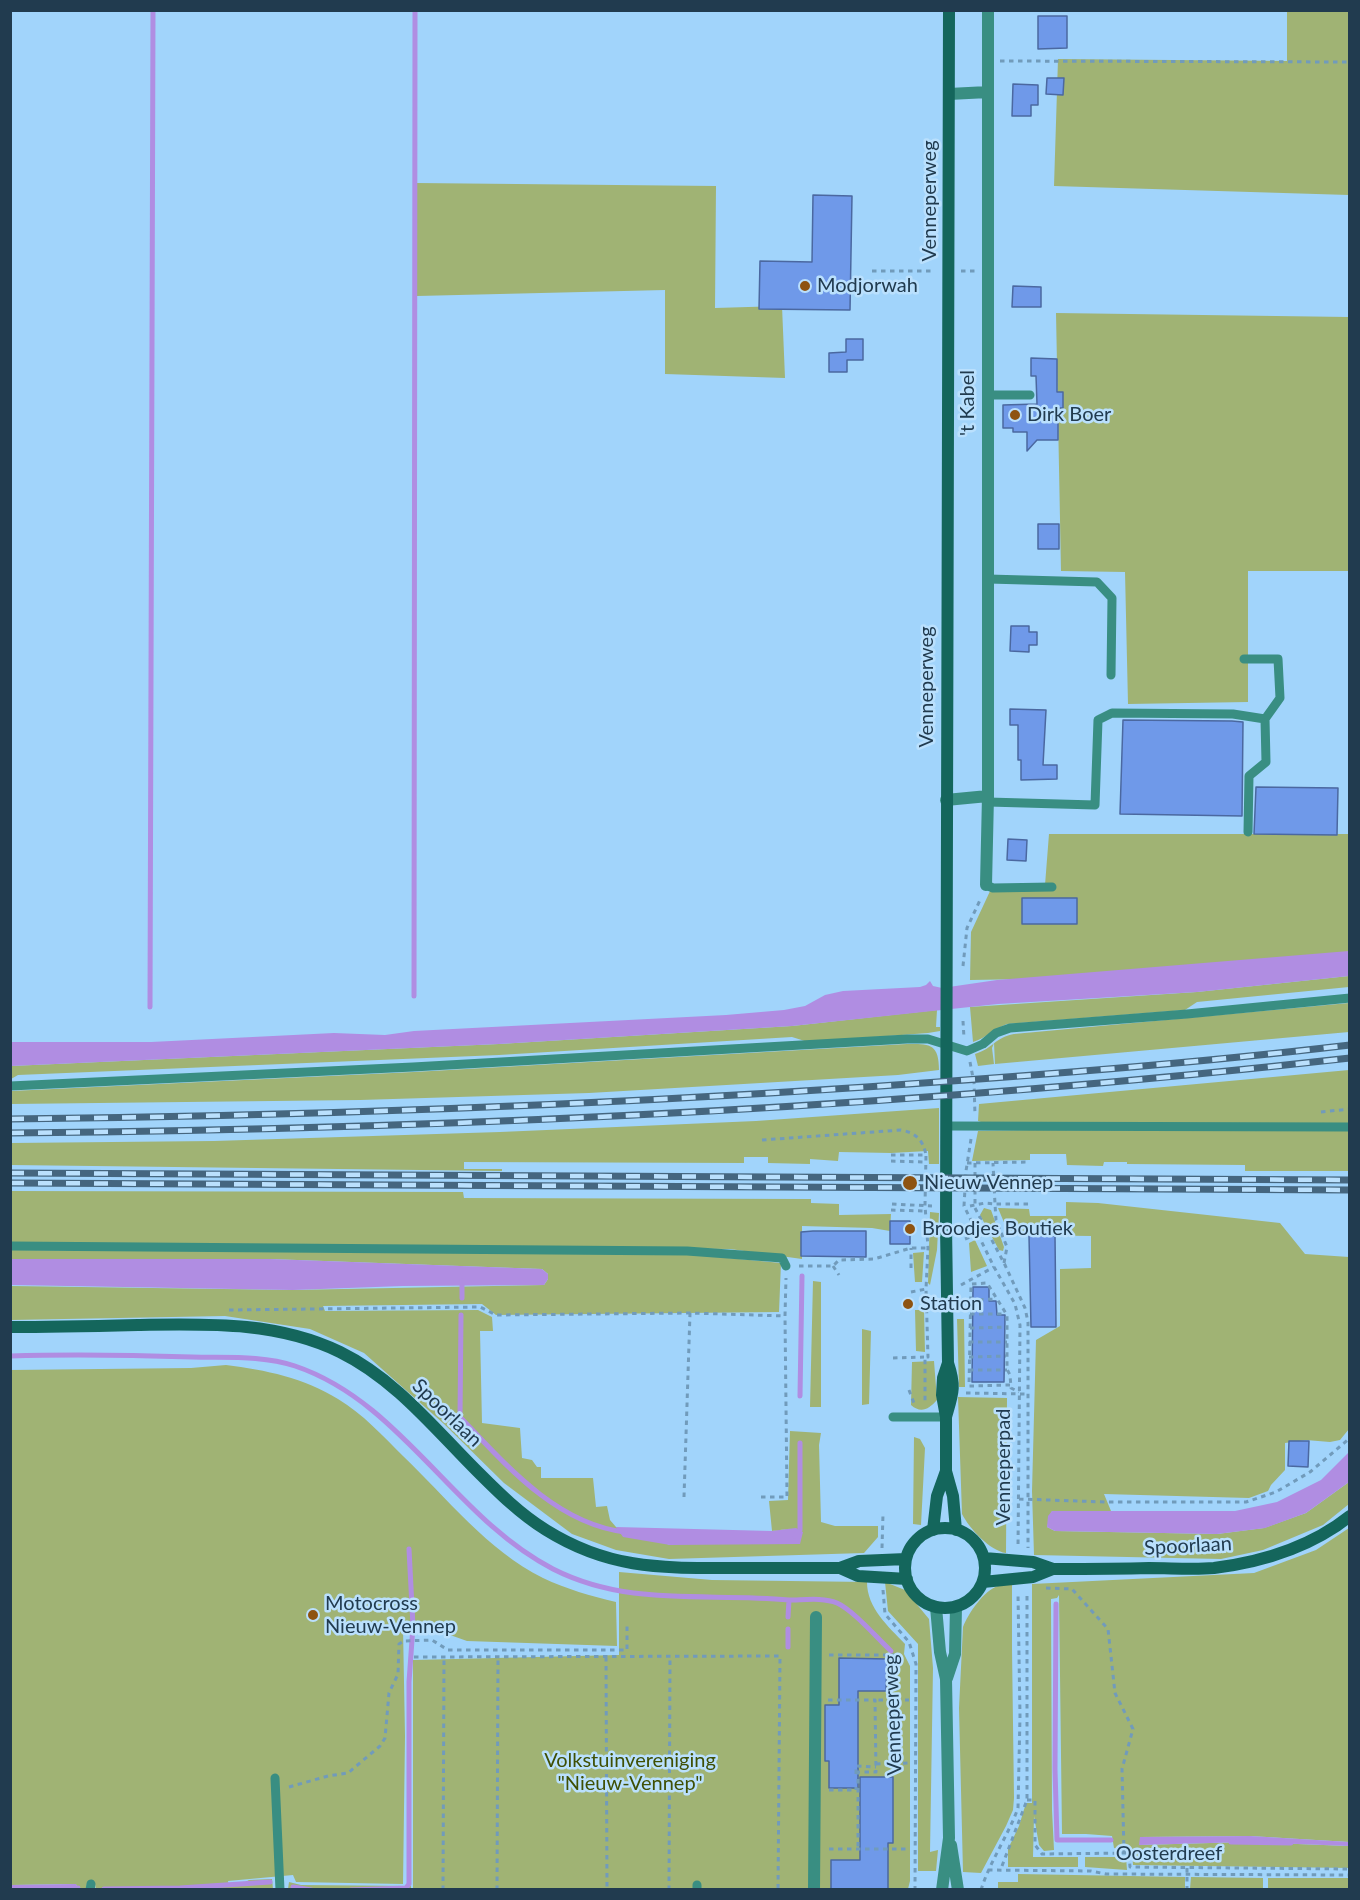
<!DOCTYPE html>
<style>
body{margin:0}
#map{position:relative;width:1360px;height:1900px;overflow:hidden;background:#a1d4fb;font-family:Lato,sans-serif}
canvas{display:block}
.frame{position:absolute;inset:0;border:12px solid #213b4f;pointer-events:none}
</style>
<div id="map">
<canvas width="1360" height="1900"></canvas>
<div class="frame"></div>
</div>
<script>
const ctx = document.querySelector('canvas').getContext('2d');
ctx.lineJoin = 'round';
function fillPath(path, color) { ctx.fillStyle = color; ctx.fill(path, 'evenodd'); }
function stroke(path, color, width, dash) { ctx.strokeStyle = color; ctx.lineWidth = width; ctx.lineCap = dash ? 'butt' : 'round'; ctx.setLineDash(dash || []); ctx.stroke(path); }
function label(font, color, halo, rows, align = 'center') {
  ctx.font = font + ' Lato,sans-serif'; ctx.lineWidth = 5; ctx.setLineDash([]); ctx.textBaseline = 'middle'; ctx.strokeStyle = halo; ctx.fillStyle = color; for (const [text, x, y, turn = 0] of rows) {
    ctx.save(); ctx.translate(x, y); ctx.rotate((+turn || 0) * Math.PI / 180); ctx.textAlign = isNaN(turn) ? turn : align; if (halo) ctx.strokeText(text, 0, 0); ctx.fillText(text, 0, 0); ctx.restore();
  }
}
fillPath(new Path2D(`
 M1287 11H1349V195L1054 186 1058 59 1287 61Z
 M416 183 716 186 715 308 782 306 785 378 665 374V290L417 296Z
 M1056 313 1349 317V571H1248V702L1128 704 1125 572 1061 571Z
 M1049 834H1349V959L1144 977 970 980 971 932 991 889 1045 885Z
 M1349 976V987L1197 1002 1185 1010 1007 1024C994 1029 986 1038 973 1042L970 1007 1197 992Z
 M1349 1003V1032L995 1064 994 1043 992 1048 994 1064 978 1066 975 1054C994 1048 994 1038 1014 1034Z
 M937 1010 936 1027H940V1031L928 1033 808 1042 792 1037 499 1055 18 1075 11 1079V1066L499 1044 792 1026Z
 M907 1044C929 1044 939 1043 939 1070L898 1075 589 1093 360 1100 11 1104V1091L414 1072Z
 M1349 1070V1123H984L978 1121 979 1104Z
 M939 1108V1164H929L928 1151 891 1153 839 1152 838 1161 810 1159V1164L768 1163V1157H744V1163L464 1162V1169H502V1171L11 1165V1143L214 1141 500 1132 756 1121Z
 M1030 1130 1349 1131V1171H1245V1165L1127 1164V1162H1104L1103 1166 1067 1165 1066 1154H1030V1160L972 1161 978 1131Z
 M11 1191 463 1192 464 1198 807 1199H811V1203L839 1204V1215L891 1214 890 1231 872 1228 802 1226V1259L730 1249 11 1243Z
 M1066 1202 1098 1203 1280 1223 1305 1254 1349 1257V1429L1340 1440 1330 1442 1306 1440 1285 1443V1470L1271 1485 1268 1491 1249 1498 1104 1494 1111 1511H1052L1047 1527 1055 1531 1217 1534 1264 1528 1306 1513 1349 1482V1504L1323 1525 1263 1550 1221 1559 1034 1555 1032 1491 1036 1340 1060 1326V1269L1091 1268V1236L1013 1235 1012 1233 1008 1232 998 1208 1029 1209 1030 1216H1066Z
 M984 1208 991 1210 1004 1247 1003 1251 999 1250 980 1215Z
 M930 1212 939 1213 937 1250 930 1285 928 1283Z
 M975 1240 987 1266 971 1272 969 1243Z
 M11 1250 686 1254 781 1263 779 1312 496 1315 482 1304 323 1306 325 1311 478 1310 492 1317 493 1331H480L482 1423 520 1428 522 1458 532 1460 537 1467H541V1478H593L596 1507 607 1506 610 1520 616 1527 670 1545 796 1528 772 1531 769 1501 788 1500 790 1431 821 1433 819 1445 821 1522 835 1526H878V1537L864 1553 669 1559 616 1550 572 1534 504 1483 444 1424 364 1353 310 1329 225 1316 11 1320V1286L293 1290 544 1285 548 1279V1274L542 1269 270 1259H11Z
 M924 1252 922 1282H915L913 1253Z
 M813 1281 821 1282V1407H810Z
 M915 1310H924L925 1352 916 1351Z
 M957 1319H964L965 1387H959Z
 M862 1329 871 1331 869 1404 862 1405Z
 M934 1361 937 1400C929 1409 921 1414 911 1405L912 1362Z
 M226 1365C266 1370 304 1378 338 1399 363 1414 383 1436 403 1456 447 1498 487 1550 543 1578 566 1589 591 1596 616 1602L617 1646 467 1641 436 1630 403 1628 405 1736 403 1884 296 1882 293 1875 228 1881 229 1886 240 1885 249 1880 272 1879 273 1889 96 1890 95 1884 87 1883 86 1889H11V1888L77 1887 76 1884 11 1885 10 1370 191 1368Z
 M958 1397 1007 1398 1006 1553C990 1551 969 1528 962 1514Z
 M914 1437 920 1439 925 1448 921 1525 913 1524Z
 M1349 1528V1842L1250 1836 1140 1837V1845L1246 1842 1349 1846V1868L1133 1865 1132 1851 1114 1848 1112 1836 1086 1834H1062L1059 1595 1057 1598 1051 1599 1052 1810 1054 1850 1044 1851 1039 1845 1034 1816 1033 1857H1078V1867H1008V1849L1019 1826 1026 1803H1032V1584L1254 1573 1316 1550Z
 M619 1572 712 1580 867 1582C867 1608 888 1626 905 1644L904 1654 910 1666V1881L908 1889 413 1890V1660L619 1655Z
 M885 1582 905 1590 929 1619 933 1668 930 1852 938 1850 936 1871H918V1644L888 1611Z
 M1012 1585V1649L1014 1798 1013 1810 1006 1826 981 1873 963 1872 959 1708 963 1627C968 1614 984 1590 998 1586 1002 1585 1008 1585 1012 1585Z
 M1085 1857H1126L1127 1870 1085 1867Z
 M1018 1874 1185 1877V1889H998V1882H1018Z
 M1191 1877 1263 1878V1889H1190Z
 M1268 1878H1349V1889H1268Z
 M289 1882 301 1885 411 1886V1889H288Z`), '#a0b374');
fillPath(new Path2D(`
 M1349 951V976L1197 992 998 1004 792 1026 499 1044 11 1066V1042H151L334 1033 385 1035 414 1031 726 1015 784 1010 805 1006 825 995 843 991 920 987 926 985 930 981 933 986 942 988 997 980Z
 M11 1259H270L542 1269 548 1274V1279L544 1285 403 1286 293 1290 11 1285Z
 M1349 1452V1482L1306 1513 1265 1528 1217 1534 1055 1531 1047 1527 1048 1516 1052 1511H1235L1277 1502 1321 1480Z
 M616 1527 772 1531 796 1528 803 1532 800 1544 670 1545 623 1537Z
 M1250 1836 1349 1842V1846L1246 1842 1139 1845 1140 1837Z
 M76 1884 77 1887 11 1888V1885Z`), '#b08de2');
stroke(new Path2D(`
 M414 996 415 10
 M150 1007 153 10
 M462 1298V1281
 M461 1315 460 1417C505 1464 556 1524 625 1532
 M10 1356C71 1354 131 1355 192 1357 226 1358 262 1355 295 1366 402 1402 454 1518 553 1569 630 1608 707 1592 789 1600
 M800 1396 802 1276
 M795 1536 800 1530V1443
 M1056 1604 1055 1769 1057 1840H1111
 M788 1617 789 1600C803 1600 823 1597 837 1603 853 1610 877 1638 891 1651
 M788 1647V1629
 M1231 1842 1291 1843
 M293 1887 311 1890
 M10 1889 78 1888
 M104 1889 180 1888 270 1882
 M351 1890 406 1888 409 1884V1682L413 1626 409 1549`), '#b08de2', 5);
const building = new Path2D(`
 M1038 16H1067V48L1038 49Z
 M1047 78H1064L1063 95 1046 94Z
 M1013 84 1038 85V105H1031V116H1012Z
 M813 195 852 196 850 310 759 309 760 261 812 262Z
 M1013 286 1041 287V307H1012Z
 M846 339H863V360H847V372H829V353L846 352Z
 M1031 358 1057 359V392H1063V408H1058V440H1037L1027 451V432H1013V428H1003V405L1037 404 1036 376H1031Z
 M1038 524H1059V549H1038Z
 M1011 626H1029V632H1037V645H1029V652L1010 651Z
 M1010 709 1046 710 1043 765H1057V779L1021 780V760H1018V725H1010Z
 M1123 720 1232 721 1243 722 1242 816 1120 814Z
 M1256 787 1338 788 1337 835 1254 834Z
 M1008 839 1027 840 1026 861 1007 860Z
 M1022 898H1077V924H1022Z
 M890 1221H910V1244H890Z
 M813 1231H866V1257L801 1256V1232Z
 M1029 1236H1055L1056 1327H1031Z
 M973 1287H989V1301H996L997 1315H1005L1004 1382H972Z
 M1289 1441H1309L1308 1467 1288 1466Z
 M839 1658 887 1659 886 1691H858V1788H829V1761H825V1705H839Z
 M860 1777H893V1843H888V1890H831V1860H860Z`);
fillPath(building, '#6f99e9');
stroke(building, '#4b68a0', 1.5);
stroke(new Path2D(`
 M1000 61 1350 62
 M872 271H933
 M961 271H975
 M963 966 967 928 981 898
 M963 1021 964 1038
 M970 1062 974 1083 975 1115
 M1321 1112 1350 1109
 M971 1139 966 1171 964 1206 994 1267 1015 1304 1020 1325 1018 1548
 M762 1140 901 1130C916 1133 923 1140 926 1155
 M891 1155H926L925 1205 928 1248 926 1289 928 1357H925V1402
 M891 1161 926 1162
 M967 1163 1030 1162
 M975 1163V1208L1005 1265 1025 1308 1028 1322V1548
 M892 1204 932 1206
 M970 1206 985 1203 995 1204 993 1163
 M891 1210 925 1211
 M965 1239 978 1234
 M1004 1263 1007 1247 996 1220 995 1204H1030
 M799 1266H833L839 1260 874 1259 911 1248H928
 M833 1266 839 1275
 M911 1268V1248
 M961 1285 994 1267
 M911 1292 926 1289
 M970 1300 997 1299
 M229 1310 480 1307 496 1315 690 1313 785 1316 786 1278
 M970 1314H1006
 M970 1328 1007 1327
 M969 1342H1007
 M969 1357 1006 1356
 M893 1358 924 1357
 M969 1370H1007
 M1010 1385 969 1386 971 1284 987 1283 1007 1315V1369L1010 1375 1011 1388 1019 1392
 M909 1390 915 1406
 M966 1393 1027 1394
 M684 1497 690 1313
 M761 1497H787L785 1316
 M1019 1499 1106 1502H1246L1276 1492 1310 1472 1350 1438
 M882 1548 883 1514
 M1046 1588 1072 1589 1108 1629 1115 1693 1133 1729 1122 1769 1124 1853
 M883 1590 885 1614 909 1642 916 1664 915 1890
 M829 1655H897L896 1700H875
 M414 1657 780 1656 778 1890
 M606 1657 607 1890
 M828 1700H875L876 1772H858V1849
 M896 1700H909
 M876 1764 909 1763
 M856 1774V1766L876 1767
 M289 1787 328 1776 348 1773 380 1746 385 1738 389 1693 398 1674 399 1644 404 1641 432 1640 448 1650H627V1622
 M829 1790H856V1787
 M1027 1800H1035V1845L1042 1854 1129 1853 1130 1867 1350 1869
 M829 1849H908
 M1002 1866 1027 1800V1592
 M1187 1868V1890
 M988 1870 1091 1871 1106 1874 1350 1875
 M443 1890 444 1657
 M497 1890 498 1657
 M669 1890 670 1656
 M981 1890C990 1861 1008 1836 1018 1808L1020 1716 1018 1594`), '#719bbb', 3, [4.5, 4.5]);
stroke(new Path2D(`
 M987 395H1030
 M988 579 1097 582 1112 598 1111 675
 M1244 659H1278L1280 698 1265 719
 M988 802 1095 805 1098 720 1112 713 1233 714 1265 719 1266 762 1249 776 1248 832
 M986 885 993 888 1052 887
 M10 1086 413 1067 907 1039H928L967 1051 983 1044 996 1033 1010 1028 1187 1014 1350 998
 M947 1126 1350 1127
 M10 1246 687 1251 782 1258 786 1266
 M893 1417H946
 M275 1778 280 1890
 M697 1885V1890
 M90 1890 91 1884`), '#398e82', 9);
stroke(new Path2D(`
 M949 94 988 92
 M946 800 988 796
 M986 885 988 796V10
 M814 1890 816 1617`), '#398e82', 12);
stroke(new Path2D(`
 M936 1607 940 1652 946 1679 949 1838 942 1890
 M947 1678 955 1654 956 1607
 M951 1845 958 1890`), '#398e82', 12);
stroke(new Path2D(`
 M10 1327C53 1327 96 1326 138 1325 207 1324 276 1321 340 1352 395 1379 434 1428 477 1471 498 1492 520 1514 546 1530 607 1568 657 1568 726 1568 764 1568 802 1568 840 1568L859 1561 906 1559
 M948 1363 943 1378 942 1395 946 1417V1471L953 1496 956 1530
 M946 1417C953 1393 956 1387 948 1363L946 1226 949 10
 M905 1568a40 40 0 1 1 80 0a40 40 0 1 1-80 0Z
 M933 1530 937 1496 946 1471
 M984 1558 1033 1562 1053 1569C1085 1569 1117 1569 1149 1568 1171 1568 1193 1570 1214 1568 1262 1562 1311 1547 1350 1516
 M840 1568 858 1576 907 1579
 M983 1582 1033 1577 1053 1569`), '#14665c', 12);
const rail = new Path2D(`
 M10 1119C296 1116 581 1106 866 1087 1027 1076 1189 1064 1350 1045
 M10 1133C458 1129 905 1108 1350 1058
 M10 1173 1350 1180
 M10 1183 1350 1190`);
stroke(rail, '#45667f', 7);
stroke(rail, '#bae0fd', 4.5, [14]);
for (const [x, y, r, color] of [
 [805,286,6,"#8e5311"],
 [1015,415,6,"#8e5311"],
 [910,1183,8,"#8e5311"],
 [910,1229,6,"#8e5311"],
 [908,1304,6,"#8e5311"],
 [313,1615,6,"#8e5311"]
]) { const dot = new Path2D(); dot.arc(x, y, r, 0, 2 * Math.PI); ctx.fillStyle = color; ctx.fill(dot); stroke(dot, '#bae0fd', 2); }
label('20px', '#213b4f', '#bae0fd', [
 ["Venneperweg",930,201,-90],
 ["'t Kabel",968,403,-90],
 ["Venneperweg",927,687,-90],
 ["Spoorlaan",447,1413,44],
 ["Venneperpad",1004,1467,-90],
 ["Spoorlaan",1188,1546,-3],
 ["Venneperweg",893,1715,-92],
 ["Oosterdreef",1169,1854]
]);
label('20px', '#213b4f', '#bae0fd', [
 ["Modjorwah",817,286],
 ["Dirk Boer",1027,415],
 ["Nieuw Vennep",924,1183],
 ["Broodjes Boutiek",922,1229],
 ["Station",920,1304],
 ["Motocross",325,1604],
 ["Nieuw-Vennep",325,1627]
], 'left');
label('20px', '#3f4f04', '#bae0fd', [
 ["Volkstuinvereniging",630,1761],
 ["\"Nieuw-Vennep\"",630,1784]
]);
</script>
